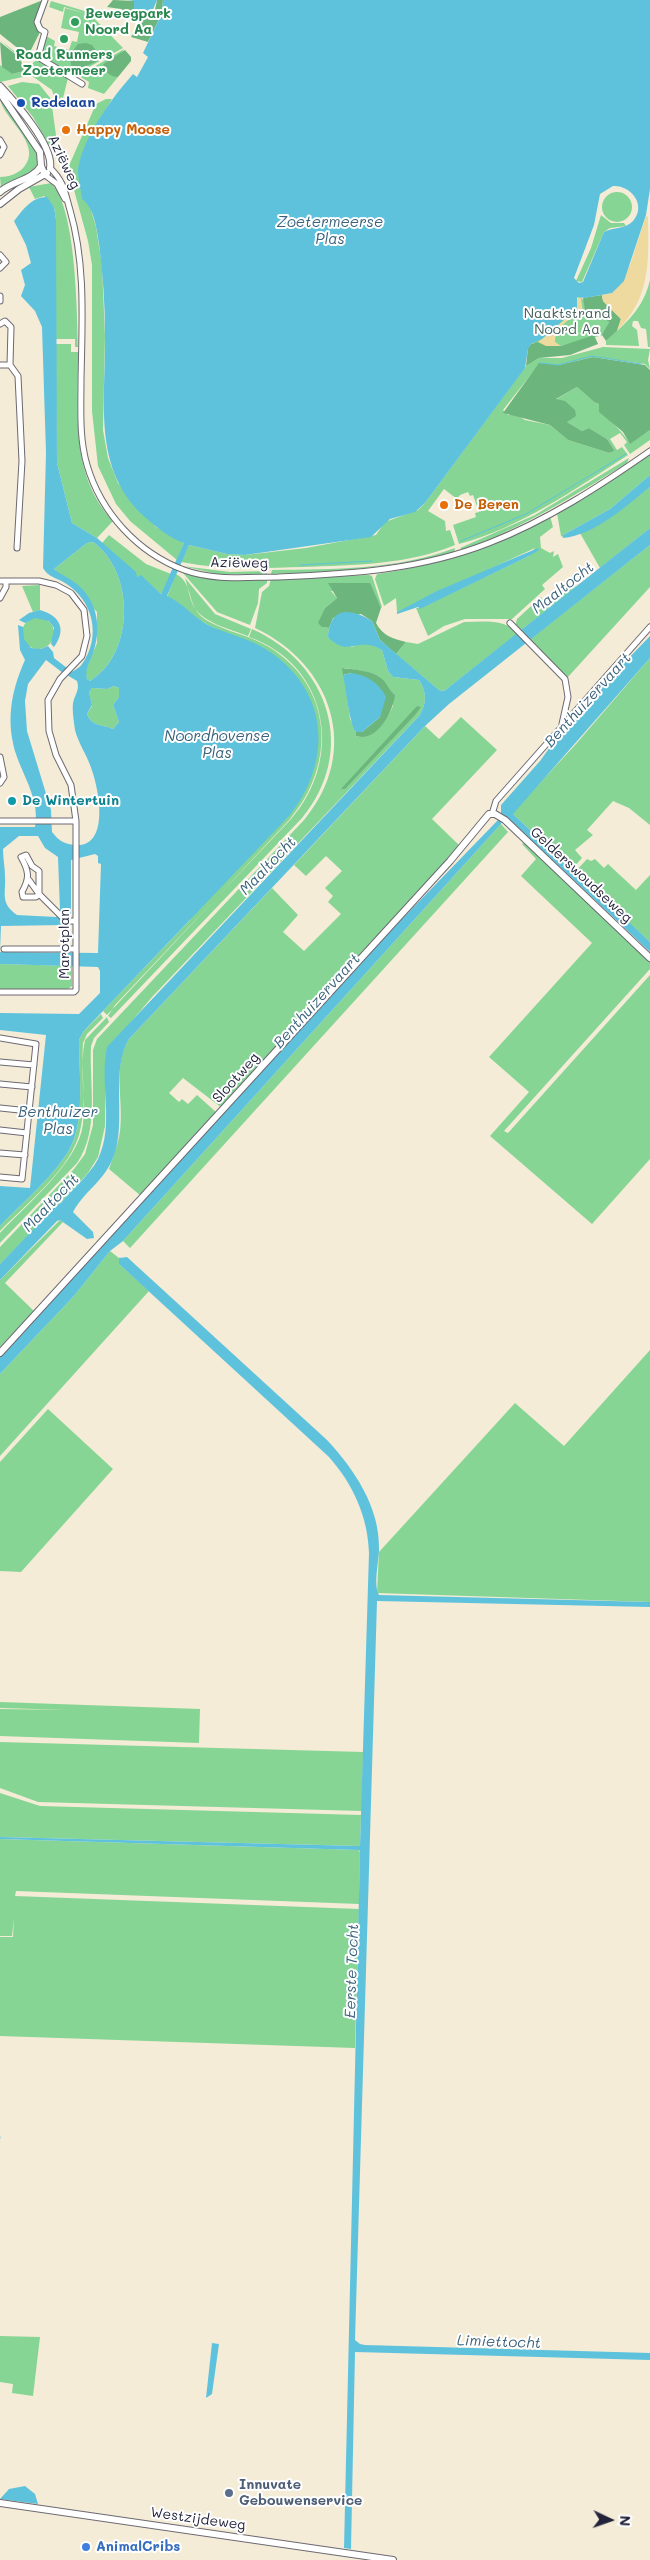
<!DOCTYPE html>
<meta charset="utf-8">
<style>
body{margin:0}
#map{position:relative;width:650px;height:2560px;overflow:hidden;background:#f4ecd7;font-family:Mali,sans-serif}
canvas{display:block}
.north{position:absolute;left:585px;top:2495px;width:50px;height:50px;-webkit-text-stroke:4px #fff;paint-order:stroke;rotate:93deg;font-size:14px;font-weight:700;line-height:20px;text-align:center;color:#22223b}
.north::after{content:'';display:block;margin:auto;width:18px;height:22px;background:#22223b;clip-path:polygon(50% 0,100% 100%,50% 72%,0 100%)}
</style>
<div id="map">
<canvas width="650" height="2560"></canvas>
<div class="north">N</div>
</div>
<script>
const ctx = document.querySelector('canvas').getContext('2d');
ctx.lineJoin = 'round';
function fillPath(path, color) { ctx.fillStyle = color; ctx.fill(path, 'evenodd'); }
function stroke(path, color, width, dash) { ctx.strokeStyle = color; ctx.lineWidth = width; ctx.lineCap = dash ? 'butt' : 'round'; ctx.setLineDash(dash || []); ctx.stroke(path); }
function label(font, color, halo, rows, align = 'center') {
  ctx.font = font + ' Mali,sans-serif'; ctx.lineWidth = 4; ctx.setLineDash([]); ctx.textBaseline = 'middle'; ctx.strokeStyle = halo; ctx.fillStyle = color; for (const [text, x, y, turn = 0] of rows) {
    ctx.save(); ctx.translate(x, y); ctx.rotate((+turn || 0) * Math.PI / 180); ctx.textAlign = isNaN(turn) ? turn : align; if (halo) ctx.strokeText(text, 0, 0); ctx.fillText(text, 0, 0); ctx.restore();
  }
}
fillPath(new Path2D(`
 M51 1 88 12 123 48 82 71 76 77 42 58 41 56 46 36 55 41 54 46 69 50 72 41 77 42 79 32 61 28 65 8 87 14 64 7 63 12 49 7Z
 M0 40 19 55 27 76 0 82V65L12 74 24 71 19 57Z
 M124 49 121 54 103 64 111 75 118 77 104 94 88 88 89 82 79 76Z
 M37 59 68 78 63 98 61 97 57 107 52 90 32 76 29 67Z
 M22 82 39 84 51 99 60 164 33 117 8 86Z
 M0 97 38 154C42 175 16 179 1 188L0 177C8 177 18 174 24 167 44 143 0 117 0 97Z
 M106 99H112L96 125 79 169 96 227 102 266 105 336 103 430 108 458 118 483 156 527 184 543 177 560 130 521 116 504 98 466 92 411V265L88 241 68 168 96 104Z
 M51 183C76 206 77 312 78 347H75V339H55L56 220 54 207 44 196 35 199 29 187Z
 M602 207a15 15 0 1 1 30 0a15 15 0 1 1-30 0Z
 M601 215 611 223H624L626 226 610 228 604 232 582 282 576 281 591 248Z
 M650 280V347H648L646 329 641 328 638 321H633L632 326 637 330 639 346 606 345V341C627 322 643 309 650 280Z
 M579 296 609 322 603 335 561 346 532 343Z
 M55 344H71V352H78C78 411 70 475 113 521L97 538 72 523 57 463Z
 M603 347 650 349 648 360 650 369 645 364 593 357 559 365 539 364 503 410 508 415 515 414 525 420 550 425 568 440 609 453 615 451 607 439 589 428 582 431 567 422 555 400 577 387 594 402 599 404C608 420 619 428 630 443L650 430V440L630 454 624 445 627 442 620 433 610 439 617 450 622 447 628 455C575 489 520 528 459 544L453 525 476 517 475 513 479 512 473 495 470 496 468 492 460 495 457 499 444 489 428 511 445 521 446 531 450 530 455 545C408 565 353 565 303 567 262 568 222 570 181 562L189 545 227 554 245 555 306 548 376 535 385 522 418 510 425 503 526 366 539 358H562Z
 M650 454V475L610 509 563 535V537L561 536 557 513Z
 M629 458 627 463C574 496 522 528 463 550L460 548 535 515Z
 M650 487V528L600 568 580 533 605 521Z
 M550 516 553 527 540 537 541 548 550 553 554 551 553 557 558 554 563 567 542 585 545 589 512 619H465L444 626 428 636 416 608H421L529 556 535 548 397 612 396 598 384 606 375 579 377 574C439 565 495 546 550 516Z
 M109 535 146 564 171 574 161 594 141 576 137 577 102 543Z
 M93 542C135 572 135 654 90 681L87 679 85 672 97 643V612L54 569 87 543Z
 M650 545V587L567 678 528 641Z
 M455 548 454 553C389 568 336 572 271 574L272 570C333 569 397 570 455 548Z
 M182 566 230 572 265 571 267 574H217Z
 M183 573 216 580 267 579V583L259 589 258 603 250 625 217 612Z
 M176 574C195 584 185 606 206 620 226 632 250 635 269 647 334 687 336 765 290 819L107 1015 103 1011 190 920 305 689C274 644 252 647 208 625 193 617 180 606 167 597Z
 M369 575 372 576 382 607 381 608 371 590 331 591 337 598 325 608 322 627 329 628 328 637 352 647C364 641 371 643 382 650L388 671 393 677 419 680C427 693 427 703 419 716L152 997 106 1052 105 1126 98 1157 88 1173 60 1204 0 1264V1247L74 1169 85 1154 93 1125V1050L97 1039 304 820C362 751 332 664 255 628L262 592 269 586 271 579ZM343 668C376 673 384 671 393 706 387 719 373 742 356 736V732L350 719Z
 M185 578 215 614 251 629 248 636C230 629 202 623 193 605 189 597 188 586 185 578Z
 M40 585V610L33 612 22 586Z
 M574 585 576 587 520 631 515 626 517 619 541 597 548 606Z
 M22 633a16 16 0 1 1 32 0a16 16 0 1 1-32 0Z
 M464 622C484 622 502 618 518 633L444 691 439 690 396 654 406 642 418 644Z
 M252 629C329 663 358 751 302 818L111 1018 108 1016 115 1005 291 819C344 759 329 665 249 637Z
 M650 658V825L629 808 613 801 587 830 593 835 575 850 582 858 572 869 513 814V812L576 744Z
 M114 686 119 688V697L113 705 119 722 113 729C103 724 92 727 87 714L92 706 89 692 92 688 107 689Z
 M461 717 497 750 432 819 460 846 222 1108 183 1078 169 1093 179 1102 182 1099 188 1104 197 1095 217 1113 141 1196 109 1169C113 1157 118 1145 120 1131 124 1101 112 1066 129 1039L272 888 298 915 283 932 304 951 341 914 328 902 333 896 325 888 342 871 326 856 306 876 294 865 425 726 439 739Z
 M501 824 508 832 130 1248 123 1241Z
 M525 842 650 961V969L504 1131 508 1133 650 975V1159L592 1224 490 1136 529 1092 489 1057 592 943 521 876 536 859 522 844Z
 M587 859 591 861 595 859 604 868 608 864 636 890 650 875V942L574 873Z
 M0 964 72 966V986L68 989H0Z
 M101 1014 103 1018 87 1034 83 1043C81 1071 87 1103 80 1131 72 1168 26 1204 0 1231V1226C21 1204 65 1167 74 1139 84 1112 79 1070 79 1040L83 1032Z
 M107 1017 109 1022 94 1038 91 1046C89 1084 100 1130 77 1163L0 1243V1233C26 1205 79 1162 83 1124 86 1097 79 1067 85 1040Z
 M60 1220 63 1222 5 1283 34 1311 0 1347V1280Z
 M110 1251 119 1258V1264L149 1291 0 1456V1374L74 1296Z
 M650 1350V1602L377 1593 379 1552 515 1403 564 1446Z
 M48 1409 113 1469 21 1572 0 1571V1462Z
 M0 1702 200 1709 199 1743 0 1736V1709L69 1710 0 1708Z
 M0 1742 363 1752 362 1811 38 1802 0 1788Z
 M0 1793 40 1806 361 1815 360 1846 0 1837Z
 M0 1839 358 1850 360 1852 359 1904 16 1891 15 1896 359 1909 355 2048 0 2036V1937H13L14 1918 12 1936H0Z
 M0 2336 40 2337 33 2396 12 2393 13 2384 0 2382Z`), '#86d594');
fillPath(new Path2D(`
 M43 0 35 22 40 32 26 60 20 50 0 34V17Z
 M113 0 135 1 134 10 144 14 155 10 157 0H163L162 13 148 42 131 37 137 28 139 18 121 9 107 7Z
 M0 42 19 57 24 71 12 74 2 67Z
 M86 43 92 45 100 56 96 62 74 71C67 61 71 53 78 44Z
 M125 50 131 57V61L118 77C110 77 104 71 103 64Z
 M602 295 603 301 621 319 617 331 606 341 602 335 609 322 602 317 596 309 585 310 583 298Z
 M594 335 598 344 570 355 539 358 526 366 528 348 531 344 538 342 561 346Z
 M593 357 645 365 650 370V430L630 444 623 432 599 412V404L594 402 577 387 556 399 565 401 575 410 576 416 567 422 582 431 589 428 607 439 615 451 609 453 568 440 550 425 503 413 539 363 559 365Z
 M328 583H370L381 608 376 623C383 636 393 639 406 642L396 654 380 640 372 621 361 614 333 618 329 628 322 627 318 623 325 608 337 598Z
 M342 668C356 670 372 670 382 679 388 684 389 691 395 695 393 712 377 743 356 736V732H362L380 717 351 673 343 675Z
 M417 706 421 707 415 715 345 789H341Z`), '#6cb67e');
fillPath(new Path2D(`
 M646 216 648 217C649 264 650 298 617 331L621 319 603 301 602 295 612 293 630 265Z
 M577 297 581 298 583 312C570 318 555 327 555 342L561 346H546L538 342 570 315Z`), '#eeda9e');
fillPath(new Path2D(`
 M128 0H157L152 12 144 14 134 10V1Z
 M163 0H650V189L646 215 624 281 612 293 585 298 577 297V308L542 339 531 344 528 349 525 368 425 503 415 512 390 519 371 537 245 555 227 554 189 545 167 596C182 602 193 617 208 625 227 634 249 638 267 650 329 690 333 760 290 815L83 1032 79 1040C79 1070 84 1112 74 1139 65 1167 21 1204 0 1226V1186L30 1188 46 1035 0 1030V1013L79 1014 100 993V971L98 967 0 964V952L98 953 101 864 98 863V856L95 854 71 860V915H64L63 921 65 925 1 926 0 951V827H35C40 802 25 779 17 757 5 723 11 691 25 660L20 650 18 625 23 627 24 639 31 648 41 649 48 646 53 652 54 658 67 668 63 673 46 660 28 684 25 701 27 731 51 810 52 832C59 841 64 844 75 845 111 848 99 787 90 765 86 754 78 742 75 730 74 722 72 711 73 703 75 694 80 690 77 681L67 675C72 671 79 669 82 664 102 636 93 600 65 583 57 578 48 577 43 568L46 453 42 327 35 311 21 296 25 285 21 270 31 263 26 245 14 221C23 210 31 197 47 197L54 207 56 220 57 463 72 523 97 538 136 572 137 577 141 575 161 594 184 543C170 538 157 528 146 518 91 470 106 400 105 335 105 305 103 274 99 244 97 230 94 207 82 199 81 188 76 174 79 164 86 133 112 98 133 74L137 77 148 57 143 53 162 13ZM613 186C631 185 647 205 633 221 626 229 613 227 604 232L583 282 579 283 574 278 594 225 600 194ZM93 542C135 572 135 654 90 681L87 679C84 669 91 661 94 650 102 625 96 597 74 582 67 577 60 574 54 569L87 543ZM114 686 119 688V697L113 705 119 722 113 729C103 724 92 727 87 714L92 705 89 692 92 688 107 689ZM19 836H38L45 848 58 857 60 911 56 917 17 915C0 903 6 894 5 877 5 867 3 859 3 849Z
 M650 475V487C626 506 595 535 563 538V535L610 509Z
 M650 528V545L449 704 425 726 129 1039C111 1069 125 1115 116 1149 108 1180 86 1188 73 1212L93 1232 94 1238 87 1239 60 1220 57 1221 0 1280V1264L57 1205 60 1204C72 1189 89 1176 98 1159 115 1124 99 1083 107 1047L419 716C427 703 427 693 419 680L393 677 388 671 382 650C357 635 349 659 328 637 330 606 351 608 372 621L380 640 439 690 444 691Z
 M538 548 539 550 529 556 420 609 418 607 397 614V612L437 591Z
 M40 610C60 616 67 629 54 647L51 644 54 628 49 621 35 618 25 623 19 620 29 613Z
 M650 636V658L513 814 650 942V952L507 817 503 816 501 824 123 1241 110 1251 74 1296 0 1374V1356L401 920 498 820 501 815V805L540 761 571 718Z
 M351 673C367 675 379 683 386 697L380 717 362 732H356C349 724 346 688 343 675Z
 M127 1257 327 1440C354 1469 380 1507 379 1549 379 1562 373 1584 379 1595L650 1602V1607L377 1601 355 2340 360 2344 365 2345 650 2353V2360L355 2352 351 2549 344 2548 360 1851 358 1850 0 1839V1837L360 1846 369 1553C368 1517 353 1484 329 1457L119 1264V1258Z
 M212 2343 219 2344 212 2394 206 2398Z
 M25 2486 35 2494 38 2504 0 2499 9 2489Z`), '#5fc2dd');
stroke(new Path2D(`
 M540 363 558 365 592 356 641 364
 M461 541 526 514 626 454
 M300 565 372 561
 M0 2137V2138`), '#5fc2dd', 1);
const minor = new Path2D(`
 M45 0 37 22 40 29 45 32 38 57 82 84
 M0 140 4 147 0 155
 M50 168C64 181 65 193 70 210 86 265 82 323 81 380 81 409 79 438 87 465 101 513 138 553 184 570 214 581 247 577 278 577 351 574 420 570 489 543 546 521 600 486 650 451
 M45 175 57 184 65 199
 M0 255 6 262 0 268
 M0 296V301
 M0 324 5 321 11 327 10 365
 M0 365H10L18 376 20 418 22 461 17 548
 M0 581H39L56 585 71 593 84 610 87 636 82 656 60 679 48 700 49 731 56 755 71 785 76 821V990L74 992H0
 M0 598 6 587V582
 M510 623 565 679 568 697 562 724
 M0 757 4 777 0 783
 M492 814 496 801 650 627
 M0 821H76
 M26 855 32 866 39 871V894L36 897H23L22 892C30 878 29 871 21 857Z
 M29 880 39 894 66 921H76
 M4 949H76
 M0 1038 36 1044 22 1179 0 1177
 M0 1062 34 1065
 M0 1084 32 1087
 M0 1108 29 1111
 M0 1130 27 1133
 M0 1153 25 1155`);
const tertiary = new Path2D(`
 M0 86C15 102 54 146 50 168
 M0 93 40 152 41 166 45 175
 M0 192C12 181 33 180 41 166
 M0 204 19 189 47 173
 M0 1353 450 861 489 814H495L505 820 650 958
 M0 2503 393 2560`);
stroke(minor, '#6c6972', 7);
stroke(tertiary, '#6c6972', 8);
stroke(minor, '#fff', 5);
stroke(tertiary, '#fff', 6);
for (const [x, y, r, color] of [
 [75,22,5,"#2e9e5b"],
 [64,39,5,"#2e9e5b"],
 [21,103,5,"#1a4fb4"],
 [66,130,5,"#e8710a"],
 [444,505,5,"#e8710a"],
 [12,801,5,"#0f9aa8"],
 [229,2493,5,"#5c6f8a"],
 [86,2547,5,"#3f7fe0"]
]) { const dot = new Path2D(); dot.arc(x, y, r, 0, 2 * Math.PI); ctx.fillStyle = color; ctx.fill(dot); stroke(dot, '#fff', 2); }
label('bold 14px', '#27864d', '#fff', [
 ["Beweegpark",85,14],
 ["Noord Aa",85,30],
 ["Road Runners",64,55,"center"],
 ["Zoetermeer",64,71,"center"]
], 'left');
label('bold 14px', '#164399', '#fff', [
 ["Redelaan",31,103]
], 'left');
label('bold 14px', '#c56008', '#fff', [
 ["Happy Moose",76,130],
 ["De Beren",454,505]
], 'left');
label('14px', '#22223b', '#fff', [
 ["Aziëweg",64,162,65],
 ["Aziëweg",239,563,1],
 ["Gelderswoudseweg",581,875,43],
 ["Marotplan",65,944,-90],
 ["Slootweg",236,1078,-48],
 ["Westzijdeweg",198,2519,8]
]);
label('14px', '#45615a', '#fff', [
 ["Naaktstrand",567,314],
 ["Noord Aa",567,330]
]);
label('bold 14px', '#0d838f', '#fff', [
 ["De Wintertuin",22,801]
], 'left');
label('bold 14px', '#4e5e75', '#fff', [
 ["Innuvate",239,2485],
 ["Gebouwenservice",239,2501]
], 'left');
label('bold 14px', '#366cbe', '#fff', [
 ["AnimalCribs",96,2547]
], 'left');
label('italic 15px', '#3a627c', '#fff', [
 ["Zoetermeerse",330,222],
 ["Plas",330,239],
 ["Maaltocht",563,588,-38],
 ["Benthuizervaart",588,700,-48],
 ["Noordhovense",217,736],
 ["Plas",217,753],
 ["Maaltocht",268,866,-46],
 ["Benthuizervaart",317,1001,-48],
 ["Benthuizer",58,1112],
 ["Plas",58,1129],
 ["Maaltocht",51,1203,-46],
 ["Eerste Tocht",352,1971,-88],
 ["Limiettocht",499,2342,2]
]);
</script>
